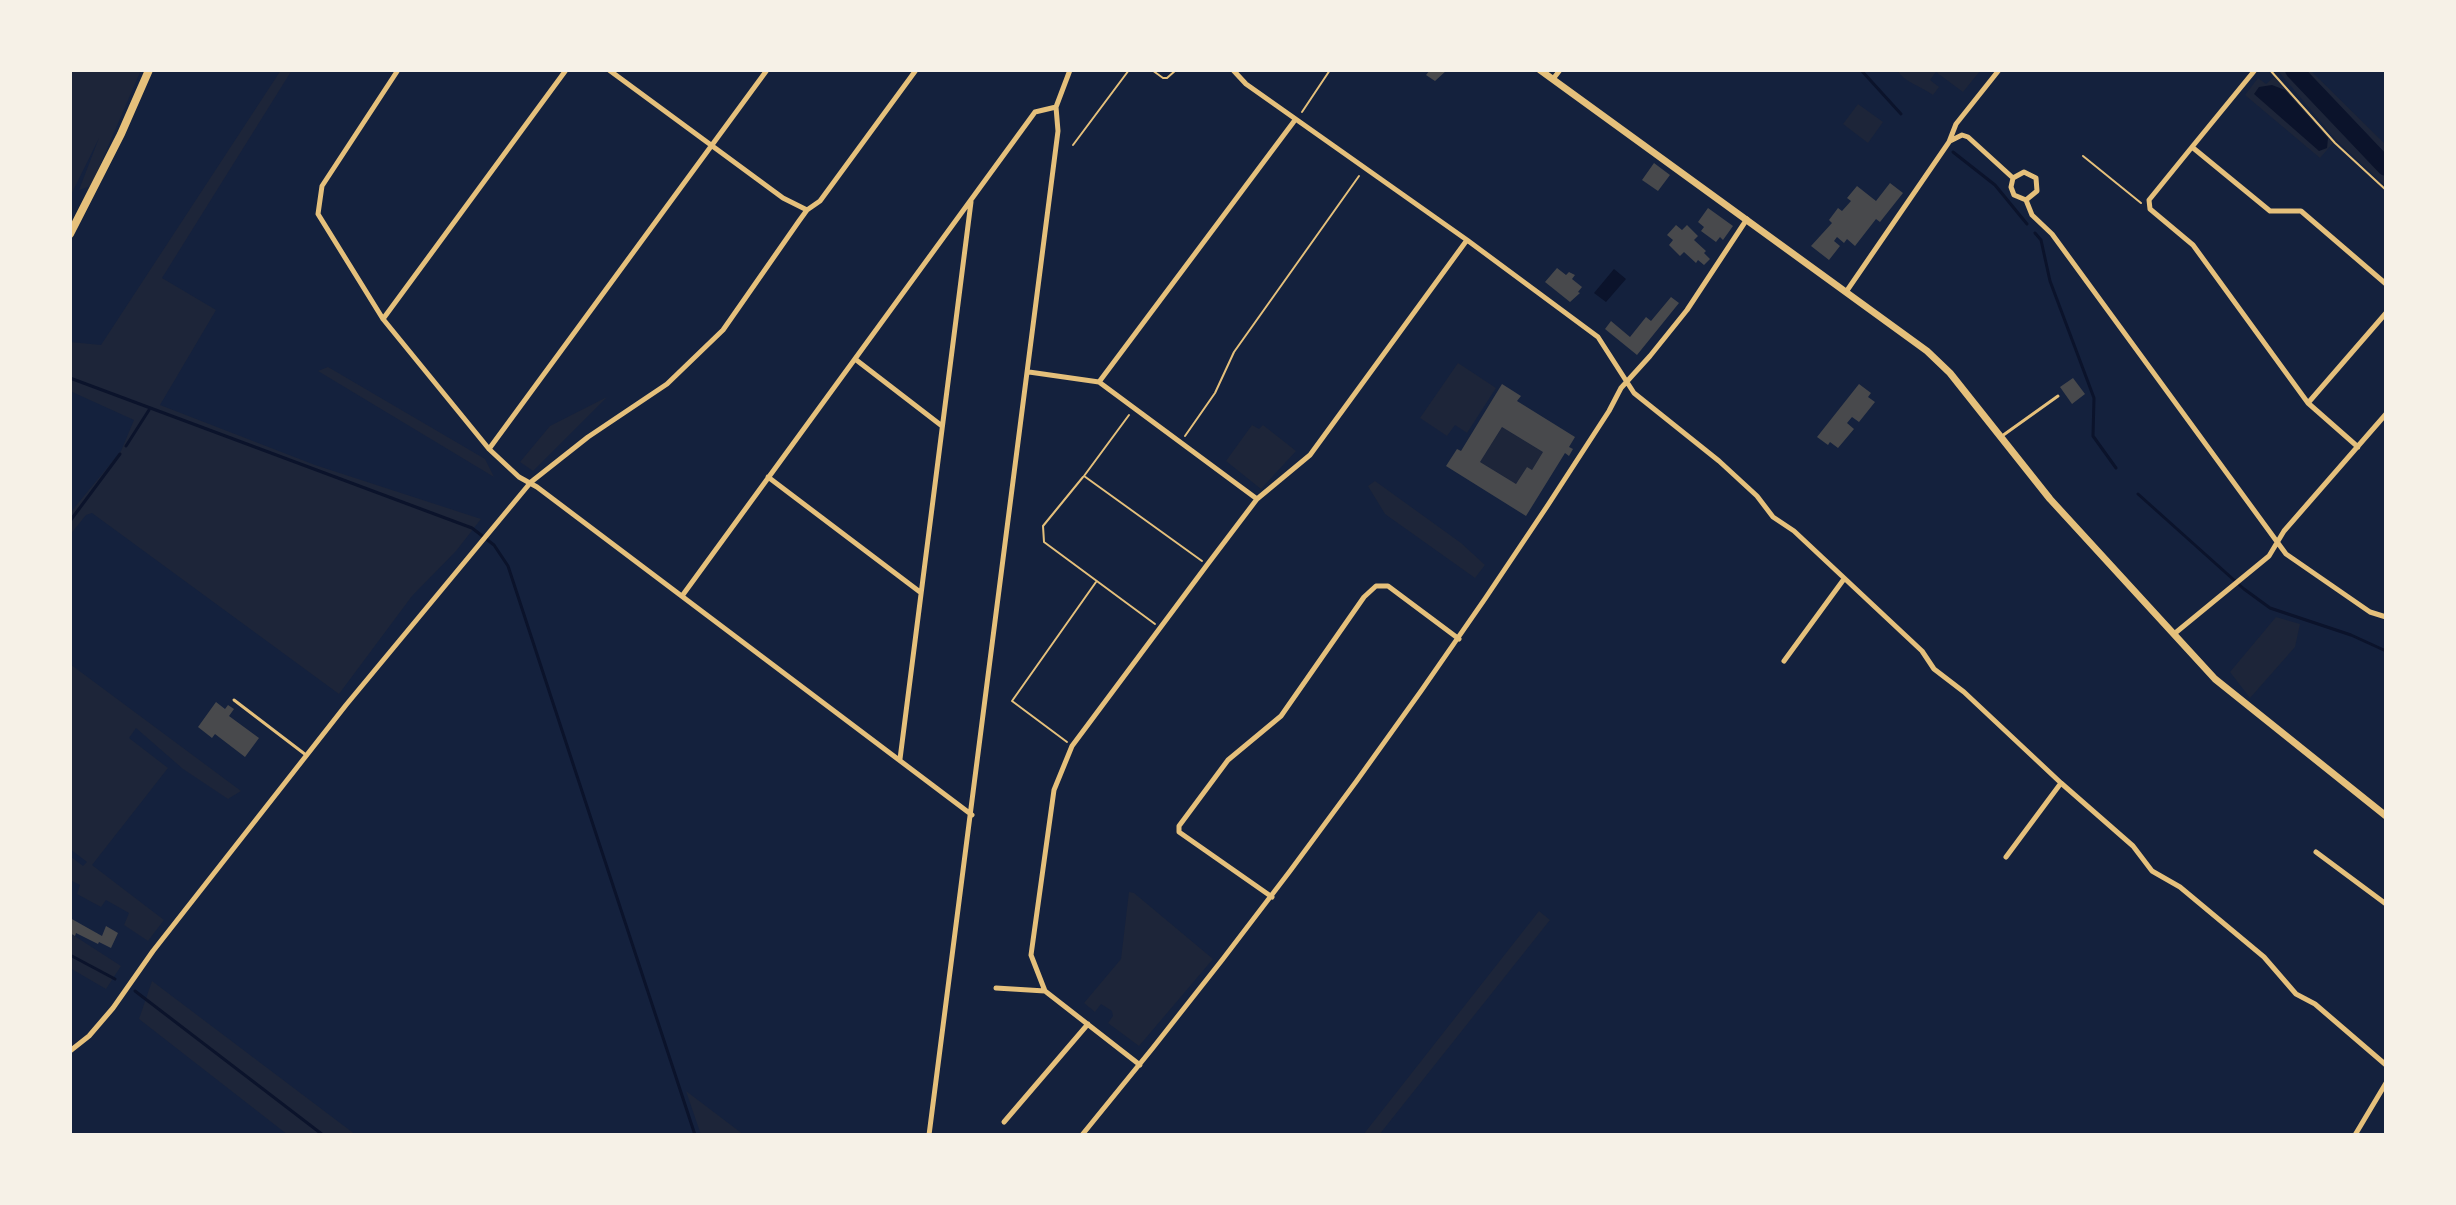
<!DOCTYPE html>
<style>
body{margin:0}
#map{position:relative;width:2456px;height:1205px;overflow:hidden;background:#14213d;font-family:"IBM Plex Sans",sans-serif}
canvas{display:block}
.frame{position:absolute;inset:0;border:72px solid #f6f1e7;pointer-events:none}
</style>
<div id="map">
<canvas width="2456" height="1205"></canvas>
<div class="frame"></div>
</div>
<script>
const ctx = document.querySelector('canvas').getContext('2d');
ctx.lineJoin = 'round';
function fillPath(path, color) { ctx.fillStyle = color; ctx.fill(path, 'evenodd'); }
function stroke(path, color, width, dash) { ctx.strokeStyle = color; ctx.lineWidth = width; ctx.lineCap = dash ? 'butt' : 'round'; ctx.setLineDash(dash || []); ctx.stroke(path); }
fillPath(new Path2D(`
 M70 70H141L91 186 79 190 99 138 70 197Z
 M281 70H292L162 278 216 310 160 405 315 465 481 519 456 551 412 596 339 694 92 513 86 515 70 535V513L121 451 134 420 70 391V342L101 345Z
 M1897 70H1978L1980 71 1963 92 1936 72 1930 80 1939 87 1933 95C1921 86 1905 83 1897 70Z
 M2281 70H2310L2386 145V186L2337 141 2279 72Z
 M2274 77 2333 143 2320 158 2245 95 2258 78 2266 84Z
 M1858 104 1883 122 1868 143 1843 124Z
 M1458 363 1496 388 1467 433 1455 425 1447 436 1420 418Z
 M328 367 485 459 494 477 318 371Z
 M607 397 533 471 520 462 550 426Z
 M1252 425 1259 429 1263 425 1296 451 1261 489 1226 461Z
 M1502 427 1543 452 1532 470 1527 467 1516 484 1480 462Z
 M1375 481 1461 543 1485 565 1475 578 1385 514 1368 486Z
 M2276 617 2300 624 2295 647 2250 698 2230 672Z
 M70 664 241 791 228 799 183 769 136 728 129 738 168 768 92 865 164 920 148 941 124 925 129 913 106 900 101 907 77 894 80 885 70 880V856L83 866 87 862 70 849Z
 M1129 892 1134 893 1213 959 1139 1046 1108 1023 1113 1016 1112 1011 1101 1004 1095 1012 1084 1003 1121 959Z
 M1539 911 1550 920 1379 1135H1363Z
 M70 933 121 966 106 989 70 968Z
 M152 981 356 1135H288L139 1019Z
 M686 1091 744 1135H701Z`), '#1d2539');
fillPath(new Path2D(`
 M2272 85 2285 90 2328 138 2327 148 2319 151 2254 94 2259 87Z
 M1614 269 1626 279 1606 302 1594 293Z`), '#0b132b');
stroke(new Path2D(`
 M1861 70 1901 114
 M1953 152 1995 185 2027 224
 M2035 233 2041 240 2050 281 2094 398 2093 436 2116 468
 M70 378 472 528 494 545 508 566 695 1135
 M126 446 149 410
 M2138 494 2244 589 2270 608 2351 635 2386 651
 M70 521 120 454
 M70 955 115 979
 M135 991 323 1135`), '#0b132b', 3);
stroke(new Path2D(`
 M2294 70 2386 167`), '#0b132b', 18);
fillPath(new Path2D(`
 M1430 70H1447L1435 81 1426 75Z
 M1654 163 1670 175 1658 191 1642 180Z
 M1890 183 1903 193 1880 222 1876 219 1855 246 1847 239 1844 243 1837 237 1834 241 1840 246 1829 260 1811 246 1832 223 1829 220 1838 208 1842 211 1851 201 1847 198 1857 186 1876 201Z
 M1708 208 1733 226 1723 240 1720 237 1716 242 1701 231 1704 227 1698 222Z
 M1676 225 1682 230 1687 225 1698 236 1694 240 1706 251 1704 253 1710 259 1704 265 1698 260 1696 263 1684 252 1680 256 1669 245 1673 240 1667 235Z
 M1557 268 1566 275 1569 272 1575 275 1572 279 1582 287 1578 292 1580 293 1570 302 1545 282Z
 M1671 297 1679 303 1637 355 1605 329 1611 321 1630 337 1646 317 1651 321Z
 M2073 378 2085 394 2072 404 2060 387Z
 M1502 384 1521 396 1517 401 1575 437 1569 447 1573 449 1569 456 1565 453 1526 516 1446 466 1457 449 1461 451ZM1502 427 1543 452 1532 470 1527 467 1516 484 1480 462Z
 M1859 384 1871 393 1868 397 1875 402 1859 422 1852 417 1847 423 1854 429 1838 448 1830 442 1828 445 1817 437Z
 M216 702 225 709 228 705 234 709 229 716 259 738 245 757 215 734 212 738 198 727Z
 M70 918 102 936 106 926 118 933 111 948 99 942 98 944 76 933 75 936 70 933Z`), '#48494c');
stroke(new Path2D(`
 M1152 70 1163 78H1167L1176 70
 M2270 70 2335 143 2386 190
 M1302 112 1330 70
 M1073 145 1129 70
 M2083 156 2141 203
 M1129 415 1084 476 1202 561
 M1185 436 1215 393 1234 352 1359 176
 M1083 477 1043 526 1044 542 1155 624
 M1067 742 1012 701 1096 582`), '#e5c07b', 2);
stroke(new Path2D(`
 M2002 436 2058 396
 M234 700 306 755`), '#e5c07b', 3);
stroke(new Path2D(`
 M398 70 322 186 318 214 383 319 489 449 519 477 537 487 972 815
 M609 70 783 198 807 210
 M1233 70 1246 84 1467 240 1598 337 1634 393 1719 461 1757 496 1773 517 1794 531 1922 651 1934 669 1964 692 2061 783 2133 846 2152 871 2180 887 2264 957 2296 994 2315 1004 2386 1065
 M1553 79 1560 70
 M1950 141 1962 135 1968 137 2013 178
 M2192 147 2255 70
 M2013 178 2024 172 2036 178 2037 191 2026 200
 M2013 178 2011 187 2014 195 2026 200
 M2026 200 2032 215 2052 234 2286 554 2370 612 2386 617
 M1846 292 1949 142 1956 124 1999 70
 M383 319 566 70
 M855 359 942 426
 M1029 372 1099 382 1257 499
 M1099 382 1295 120
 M2308 403 2386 313
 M2358 447 2308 403 2193 245 2150 209 2149 200 2192 147 2270 211H2301L2386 284
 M489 449 767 70
 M768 477 920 592
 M682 596 1035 112 1056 107
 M2174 634 2269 556 2284 531 2386 414
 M1784 661 1844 579
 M900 759 971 202
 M2316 852 2386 904
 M2006 857 2061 783
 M1272 897 1179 832V826L1228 760 1281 716 1364 597 1376 586H1388L1459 639
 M996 988 1045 991
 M70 1051 89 1036 113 1008 153 951 346 705 531 482 588 437 667 384 723 330 799 221 807 210 820 201 916 70
 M1140 1065 1045 991 1031 955 1054 790 1072 746 1207 565 1257 499 1310 455 1467 240
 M1004 1122 1088 1024
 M929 1135 1058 131 1056 107 1070 70
 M1082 1135C1272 905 1448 663 1609 411L1621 388 1650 356 1687 310 1747 219
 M2355 1135 2386 1083`), '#e5c07b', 5);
stroke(new Path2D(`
 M1540 70 1927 351 1950 373 2050 499 2215 679 2386 816`), '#e5c07b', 7);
stroke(new Path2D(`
 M70 234 121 134 149 70`), '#e5c07b', 8);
</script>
